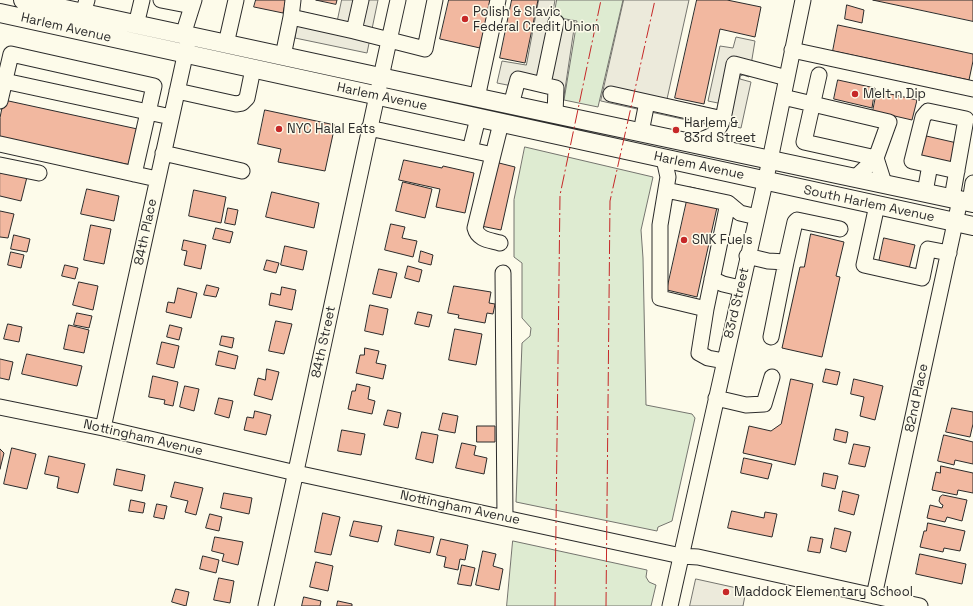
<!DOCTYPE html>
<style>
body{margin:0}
canvas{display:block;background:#fdfbea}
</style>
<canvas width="973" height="606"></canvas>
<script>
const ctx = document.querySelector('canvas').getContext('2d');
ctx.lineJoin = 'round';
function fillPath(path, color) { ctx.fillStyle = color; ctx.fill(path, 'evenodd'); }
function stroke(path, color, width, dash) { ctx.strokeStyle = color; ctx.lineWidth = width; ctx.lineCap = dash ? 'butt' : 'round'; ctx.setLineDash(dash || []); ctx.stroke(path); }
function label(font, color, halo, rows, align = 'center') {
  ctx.font = font + ' "Space Grotesk",sans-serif'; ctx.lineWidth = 3; ctx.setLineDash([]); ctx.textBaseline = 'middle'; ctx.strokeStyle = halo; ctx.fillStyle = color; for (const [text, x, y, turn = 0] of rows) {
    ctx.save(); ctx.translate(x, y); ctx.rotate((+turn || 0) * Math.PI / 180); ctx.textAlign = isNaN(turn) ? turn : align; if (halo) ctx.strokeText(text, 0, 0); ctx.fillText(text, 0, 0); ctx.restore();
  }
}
const green = new Path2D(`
 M557 0H623L598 107 564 100 577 21 554 17Z
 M525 147 653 177 641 230 643 258 646 405 692 414 695 418 672 521 658 527 657 531 516 502 522 343 530 336 531 328 522 318V263L514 257V200Z
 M513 541 647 570 646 577 649 582 656 585 651 606H507Z`);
fillPath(green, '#deebd1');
stroke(green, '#74746e', 1);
const parking = new Path2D(`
 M342 0H378L367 53 295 38 299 11 337 20Z
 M539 0H555L552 17 575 22 564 96 497 83 502 61 526 65Z
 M624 0H689L667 99 718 110 719 104 718 103 708 101 720 46 733 48 736 37 755 41 749 77 743 75 740 76V79L751 82 741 128 726 125 714 126 601 101Z
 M696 579 746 590 743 606H690Z`);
fillPath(parking, '#eceadb');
stroke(parking, '#74746e', 1);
const building = new Path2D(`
 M256 0H286L283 13 254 7Z
 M316 0H337L336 4Z
 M449 0H491L480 48 440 39Z
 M512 0H538L525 63 500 58Z
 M697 0H727L761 7 755 37 720 29 704 104 675 98Z
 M873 0H973V21Z
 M847 5 864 10 862 23 845 19Z
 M838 25 973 54V61L969 80 833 51Z
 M838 80 875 88 872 108 834 99Z
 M877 91 917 100 912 120 873 111Z
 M4 100 142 130 135 166 0 137V118Z
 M265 110 335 125 325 171 278 162 281 149 258 144Z
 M922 135 957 143 953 163 917 155Z
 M404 160 442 168 443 166 474 173 465 213 436 207 440 189 399 180Z
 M495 162 515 167 501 230 481 226Z
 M0 171 27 177 21 201 0 196Z
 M403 182 432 189 425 218 396 211Z
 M690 187 720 194 697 297 667 290Z
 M87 189 119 196 114 221 81 214Z
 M194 190 226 197 221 223 189 216Z
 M272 192 319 203 314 228 266 217Z
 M228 208 238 210 235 225 225 223Z
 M0 211 14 214 8 238 0 237Z
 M391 224 405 227 402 238 417 241 413 257 385 250Z
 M91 225 111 229 104 264 84 260Z
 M216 228 233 232 230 243 213 239Z
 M811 234 844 242 836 276 840 277 822 357 782 348 800 267H804Z
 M14 235 30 239 27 252 11 249Z
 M884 238 915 245 909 269 879 262Z
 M184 240 206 245 201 269 184 265 187 251 182 250Z
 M285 246 307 251 303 270 281 265Z
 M421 251 433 255 431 265 419 262Z
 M11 252 24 255 21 268 8 265Z
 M267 260 279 263 276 273 264 270Z
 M65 265 78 268 75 279 62 276Z
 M408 266 422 270 419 282 405 278Z
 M379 269 397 273 391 298 373 294Z
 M79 282 98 286 93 310 73 305Z
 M207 285 219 288 216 297 204 295Z
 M454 286 491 292 489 303 495 304 493 314 487 313 485 323 458 318 459 315 448 313Z
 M282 287 296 290 292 310 269 305 271 293 280 295Z
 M178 288 197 293 191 318 166 312 168 302 174 303Z
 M370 305 388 309 383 335 365 331Z
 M418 312 432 315 429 327 415 324Z
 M77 313 92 316 89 328 74 325Z
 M276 321 292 324 284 354 269 351Z
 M8 324 22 327 19 342 4 339Z
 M69 325 89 330 84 353 64 349Z
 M170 325 182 328 179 340 167 337Z
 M455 329 482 334 476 365 449 360Z
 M222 336 234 338 232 348 220 345Z
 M162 342 179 346 174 368 157 364Z
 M365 348 379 351 376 363 386 365 383 379 356 373 360 355H364Z
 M219 351 238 356 235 369 216 365Z
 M27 354 82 366 77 386 22 374Z
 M0 359 13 362 9 380 0 378Z
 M267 369 279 372 272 400 254 395 258 378 265 380Z
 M826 369 840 372 837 385 823 382Z
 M153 376 178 382 173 406 164 404 165 400 149 397Z
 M791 379 813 384 795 465 743 453 749 426 771 431 781 424Z
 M854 379 883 386 875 420 860 416 864 397 851 394Z
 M357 384 370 387 368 399 375 401 372 414 348 409 352 391H355Z
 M185 386 199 389 194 411 180 407Z
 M219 398 233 401 229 418 215 414Z
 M952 408 973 412V424L970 437 946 432Z
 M388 410 401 413 398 428 384 425Z
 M255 411 271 415 266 435 244 430 247 417 253 418Z
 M443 413 458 416 455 433 439 430Z
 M477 426H495V442H477Z
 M836 429 848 432 846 443 834 440Z
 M342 430 365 434 361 455 338 451Z
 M422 432 438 435 433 463 416 459Z
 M944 435 973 442V464L955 460 954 465 938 461Z
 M462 443 476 446 474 455 487 458 484 474 456 468Z
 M854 444 870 447 865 467 849 464Z
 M12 448 36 454 27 489 4 484Z
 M0 449 4 453 0 469Z
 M49 456 85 464 78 493 57 488 59 477 45 474Z
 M744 458 772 464 768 479 741 473Z
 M941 466 973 473V493L958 490 957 495 932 490 936 472 940 473Z
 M117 469 145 475 142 491 114 485Z
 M824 473 838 476 835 489 822 486Z
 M175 482 203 488 196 515 185 512 188 501 171 497Z
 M843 491 859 495 854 515 839 511Z
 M224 493 252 498 249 514 221 508Z
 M943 495 967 500 962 521 947 517 945 522 927 518 930 505 942 508 943 505 941 504 939 501 940 497Z
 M131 500 145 503 143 513 129 511Z
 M157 504 167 506 164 519 154 517Z
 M732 511 764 518 765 512 777 514 772 537 728 528Z
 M323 513 340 517 331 555 315 552Z
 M210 514 222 517 219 531 206 528Z
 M354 521 382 526 378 542 350 536Z
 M928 523 965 531 960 551 944 548 943 552 920 547 924 531H926Z
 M835 528 851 532 846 552 831 548Z
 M398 530 434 537 430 553 395 545Z
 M215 537 243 542 238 565 222 561 224 554 212 551Z
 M811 537 823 539 820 553 808 551Z
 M441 539 468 545 465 560 460 559 458 570 444 567 446 557 437 555Z
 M483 551 496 554 493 566 503 569 499 590 476 585Z
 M920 554 966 564 962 584 916 574Z
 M203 556 219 560 216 573 200 569Z
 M316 562 333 566 328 591 310 587Z
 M462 565 475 568 471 586 458 584Z
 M219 578 234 581 230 603 214 600Z
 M176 589 189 592 186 606 172 602Z
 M304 597 321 601 320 606H302Z
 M338 601 352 604V606H337Z`);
fillPath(building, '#f2b8a0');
stroke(building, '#2b2b2b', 1);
const minor = new Path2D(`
 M161 0 192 6
 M361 0 354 31 425 49 435 0
 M83 13 87 0
 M291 17 293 0
 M136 25 142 0
 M183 35 194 0
 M226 44 236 0
 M792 50 973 89
 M283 56 291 17 354 31
 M0 80 171 117
 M543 84 556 22
 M177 91 236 104 242 103 247 98 253 69
 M611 94 723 119 734 64 787 78
 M783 97 889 122 876 158 804 142 819 75
 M477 98 498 0
 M0 101 11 54 154 86 134 174
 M511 105 518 79 556 88 555 114
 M369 128 493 155 475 228C478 240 490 240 500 243
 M641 132 647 102
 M692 143C708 137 717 137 723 119
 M0 144 157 179
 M470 150 478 118
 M163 153 242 171
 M493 155 501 123
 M664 159 668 177 660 225V298L706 309 728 203 666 190
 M0 165 39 173
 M930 165 957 171
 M856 177 876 158 884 183
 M925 192 930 165 912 161 923 117 928 111 966 119 952 198
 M970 202 973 183
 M728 203 740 213 757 217
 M877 205 864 265 922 278 928 249 949 253
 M747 256 768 261 786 262 795 222 797 220 840 229
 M503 273 505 518
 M712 279 723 284 740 288
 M706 309 699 353 708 358 724 361
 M771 337 786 262
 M716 398 746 405 764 404 772 377
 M0 407 103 428 296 473 681 556 698 557 920 606
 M103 428 188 42
 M874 596 960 200
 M266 606C312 404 353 202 398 0
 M670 606 770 160 803 0`);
const major = new Path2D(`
 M23 0 380 77 973 203
 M0 13 973 226`);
stroke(minor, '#2b2b2b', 17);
stroke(major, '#2b2b2b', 20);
stroke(minor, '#fdfbea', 15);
stroke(major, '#fdfbea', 18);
stroke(new Path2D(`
 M555 606 560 195 601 0
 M606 606 610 201 655 0`), '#c62828', 1, [14, 3, 2, 3]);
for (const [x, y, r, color] of [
 [465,19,4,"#c62828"],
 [855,94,4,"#c62828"],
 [279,129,4,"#c62828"],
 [676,130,4,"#c62828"],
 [684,240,4,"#c62828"],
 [726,592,4,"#c62828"]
]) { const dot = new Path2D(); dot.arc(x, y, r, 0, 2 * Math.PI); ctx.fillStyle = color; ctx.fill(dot); stroke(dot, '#fdfbea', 1.5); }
label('13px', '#2b2b2b', '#fdfbea', [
 ["Polish & Slavic",473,12],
 ["Federal Credit Union",473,27],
 ["Melt n Dip",863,94],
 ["Harlem &",684,123],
 ["83rd Street",684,138],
 ["NYC Halal Eats",287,129],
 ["SNK Fuels",692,240],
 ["Maddock Elementary School",734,592]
], 'left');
label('13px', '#2b2b2b', '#fdfbea', [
 ["Harlem Avenue",66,28,13],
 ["Harlem Avenue",382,97,12],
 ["Harlem Avenue",699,166,12],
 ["South Harlem Avenue",869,204,12],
 ["84th Place",146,232,-78],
 ["83rd Street",737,303,-77],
 ["84th Street",324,342,-78],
 ["82nd Place",917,398,-78],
 ["Nottingham Avenue",143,438,13],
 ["Nottingham Avenue",460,508,12]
]);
</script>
